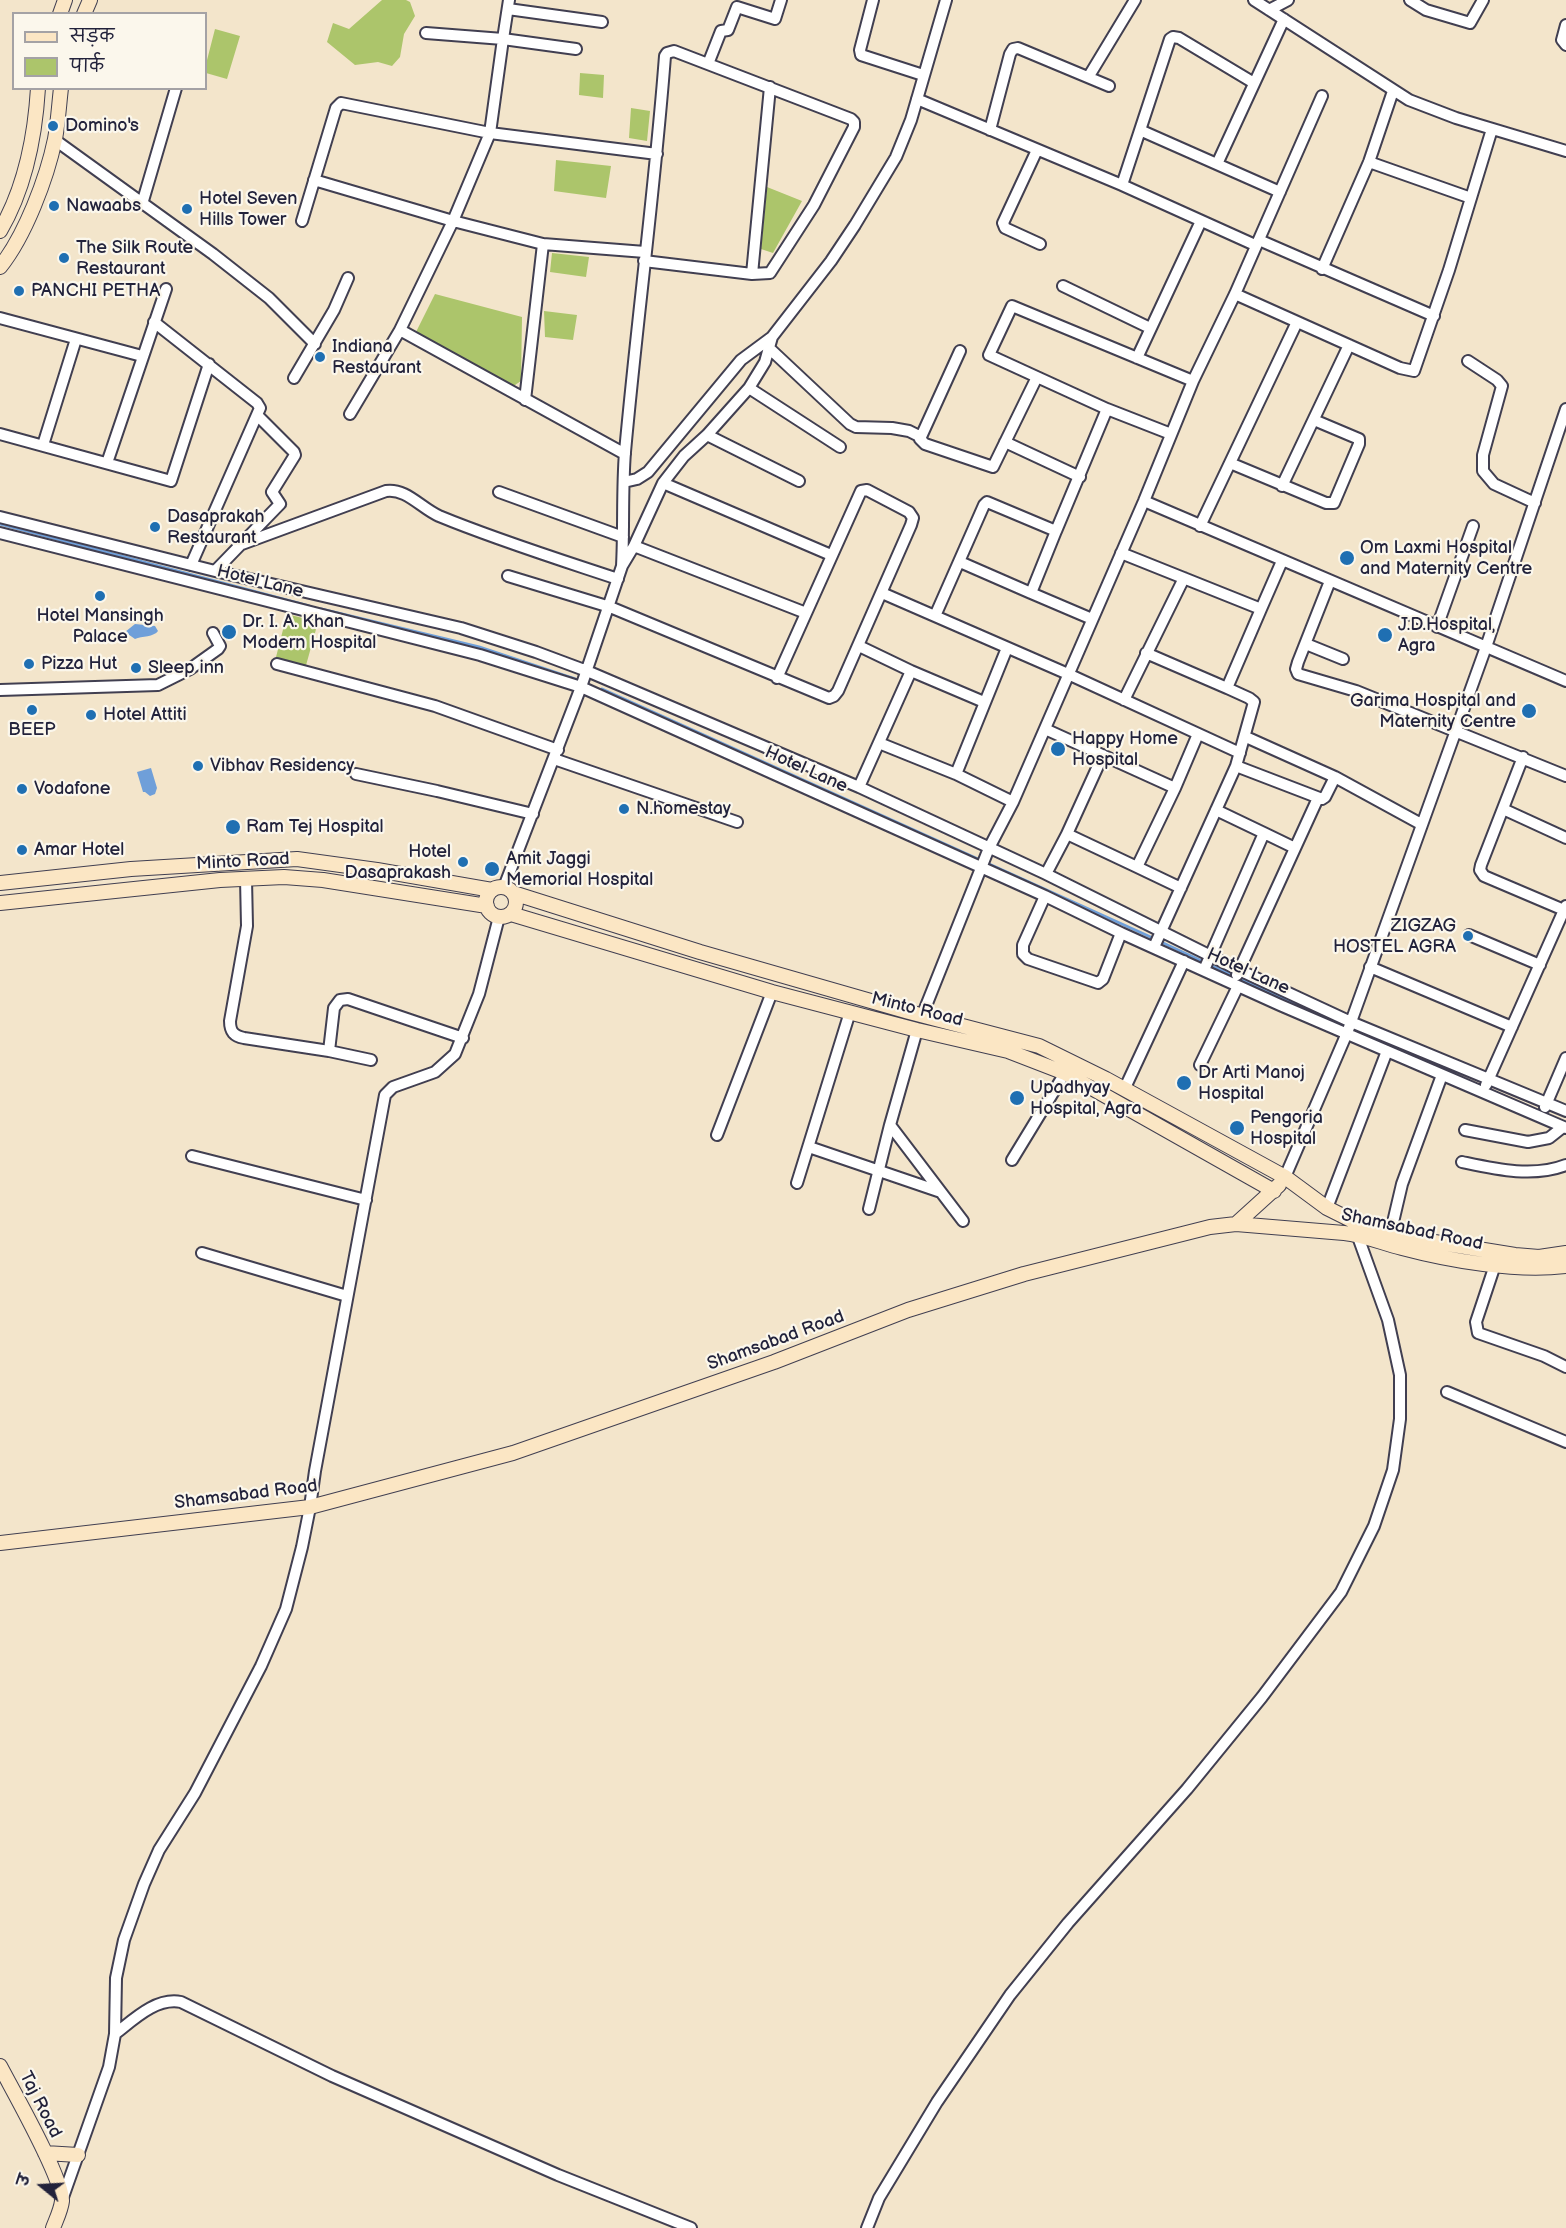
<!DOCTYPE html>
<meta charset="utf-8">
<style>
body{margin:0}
#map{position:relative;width:1566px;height:2228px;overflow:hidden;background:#f3e5cb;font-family:"Balsamiq Sans","Playpen Sans Deva",sans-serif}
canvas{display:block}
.legend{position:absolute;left:12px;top:12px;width:195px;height:78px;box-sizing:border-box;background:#fbf7ec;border:2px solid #a4a2a5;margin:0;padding:8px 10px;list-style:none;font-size:18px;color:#22223b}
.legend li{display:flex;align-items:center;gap:12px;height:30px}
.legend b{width:30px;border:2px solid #a4a2a5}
.north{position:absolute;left:12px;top:2156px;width:60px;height:60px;-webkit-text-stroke:4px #fbf7ec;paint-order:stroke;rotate:288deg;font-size:16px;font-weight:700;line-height:24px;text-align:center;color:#22223b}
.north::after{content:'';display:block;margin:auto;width:21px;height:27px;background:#22223b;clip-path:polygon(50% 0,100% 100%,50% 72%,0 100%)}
</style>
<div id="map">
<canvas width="1566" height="2228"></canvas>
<ul class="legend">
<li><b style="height:8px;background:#fbe6c4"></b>सड़क</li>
<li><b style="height:16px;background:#acc56b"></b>पार्क</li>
</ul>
<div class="north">उ</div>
</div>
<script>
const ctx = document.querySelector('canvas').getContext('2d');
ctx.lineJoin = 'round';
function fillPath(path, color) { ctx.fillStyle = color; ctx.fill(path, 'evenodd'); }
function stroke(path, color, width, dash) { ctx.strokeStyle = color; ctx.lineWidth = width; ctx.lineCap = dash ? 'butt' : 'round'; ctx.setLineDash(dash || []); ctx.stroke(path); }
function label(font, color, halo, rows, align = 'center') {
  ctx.font = font + ' "Balsamiq Sans",sans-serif'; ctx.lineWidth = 4.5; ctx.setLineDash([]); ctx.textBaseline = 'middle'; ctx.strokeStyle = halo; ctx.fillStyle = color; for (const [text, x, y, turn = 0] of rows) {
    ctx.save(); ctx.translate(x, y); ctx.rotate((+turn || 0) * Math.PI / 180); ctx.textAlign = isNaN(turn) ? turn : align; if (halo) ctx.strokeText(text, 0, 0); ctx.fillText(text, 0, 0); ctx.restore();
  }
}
fillPath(new Path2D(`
 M382 0H406L410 2 415 16 404 34 400 57 392 66 378 62 355 65 327 42 333 23 349 29Z
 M215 29 240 36 227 79 206 73V64Z
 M580 73 604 75 603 98 579 95Z
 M631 108 650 111 647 141 629 138Z
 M556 160 611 166 606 198 554 191Z
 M767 187 802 201 773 253 761 249Z
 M552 253 589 257 586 277 550 272Z
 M435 294 522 317 521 381 512 387 416 332Z
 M544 311 577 315 573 340 545 337Z
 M287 614 318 622 305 669 275 661Z`), '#acc56b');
fillPath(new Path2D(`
 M135 624 155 626 158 631C154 637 142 636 135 639L125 632Z
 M151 768 157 788 155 794 150 796 145 792H143L137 772Z`), '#6f9fd9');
stroke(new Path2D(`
 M0 524 309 606
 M321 609 479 647 575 679
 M602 689 1155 939
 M1161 942 1204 962
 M1210 965 1345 1027
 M1351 1030 1384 1044`), '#6f9fd9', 3);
const street = new Path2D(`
 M873 0 860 50 861 55 923 75
 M1254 0 1409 100 1456 118 1566 151
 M1410 0 1426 10 1470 23 1483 0
 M508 9 602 22
 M1269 10 1288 0
 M1566 25 1562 40 1566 45
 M426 33 503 39 509 0
 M576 49 503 39 490 133 453 221 400 330 625 454
 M708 64 721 31 728 30 737 7 775 19 781 0
 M1089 76 1135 0
 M917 99 1122 185 1255 245
 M990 130 1010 54 1013 49 1018 48 1109 86
 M1142 131 1280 192
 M55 140 213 254 269 298 315 344
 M1037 150 1003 223 1005 228 1040 244
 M1369 162 1471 198
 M1217 164 1284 19
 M314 180 453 221 543 244 645 252
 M1122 185 1170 39 1173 37 1179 38 1254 83
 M142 204 176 88
 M302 221 336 108 341 103 490 133 657 154
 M1259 240 1434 316
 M1322 269 1369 162 1393 91
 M752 274 770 87
 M1063 286 1150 328
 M1235 294 1400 368 1414 371 1449 270 1492 129
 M0 318 142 356
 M154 322 257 403 260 408 191 565
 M769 348 850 424 856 427 892 428 909 431 921 437
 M960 351 920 439 925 444 993 467 1037 377 1107 409 1171 434
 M1137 358 1201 221
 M1468 361 1497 380 1502 386 1483 455V471L1494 484 1535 503
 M1037 377 989 355 1012 306 1193 381
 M294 378 334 310 348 278
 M749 388 840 447
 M525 400 543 244
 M350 414 400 330
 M0 434 171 481 209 364
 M707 435 799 481
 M1005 442 1080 477
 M43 445 76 339
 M107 463 166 289
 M1230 463 1326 503H1334L1359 444V439L1314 420
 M624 482 637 479 648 472 741 360 772 337 831 261 855 225 896 157 911 120 946 0
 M663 483 831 555
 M1282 486 1349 345
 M499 492 623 537
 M1144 501 1566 681
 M0 517 215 571 461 628 536 652 587 671 859 787 1046 874 1239 970 1351 1022 1566 1111
 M1200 526 1297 322
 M1056 531 1107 409
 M0 533 480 655 581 687 1045 896 1121 933 1280 1005 1566 1128
 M242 544 386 491C406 488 421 508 439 516 497 540 558 559 618 579
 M634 546 806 613
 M1121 553 1261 609 1227 688 1146 653
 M960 562 1031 593
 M622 566C624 528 622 490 625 452 637 320 655 188 665 56L667 53 674 51 851 119 854 122V127L814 205 770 273 752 274 644 261
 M215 571 280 504 272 492 295 455 294 452 257 415
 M508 576 610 607 829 698 834 696 838 691 911 525 913 518 909 512 867 490 861 491 777 678
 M1330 581 1298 662 1296 669 1298 674 1356 691 1566 776
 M882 593 1068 674 1240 753
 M1261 609 1282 561
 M935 616 984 505 987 502 1056 531 1031 593 1092 619
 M1437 627 1473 526
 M1306 644 1343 659
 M859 646 911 671 984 702
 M1007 648 956 774 1013 802
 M277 664 435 706 558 750
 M0 690 158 685 190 669 218 649 220 646 213 633
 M1124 700 1184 578
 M1045 729 1175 788 1198 734
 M1246 737 1335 777 1421 824
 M879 743 956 774
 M1103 755 1067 834 1137 867
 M1523 757 1481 865 1480 870 1484 876 1564 910 1566 906
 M554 759 737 822
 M1236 766 1322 799 1325 797 1335 777
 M356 774 437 791 533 814
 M859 787 911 671
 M1175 788 1137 867 1181 888
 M1503 809 1566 838
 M1264 833 1295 848
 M1046 874 1067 834
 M246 879 247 926 230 1021C230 1032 234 1036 244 1038L329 1051 371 1060
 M504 887 581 687 622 566 634 546 663 483 684 456 707 435 749 388 765 362 772 337
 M1045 896 1023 945V954L1028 959 1098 983 1103 979 1121 933
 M1469 935 1540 965
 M1154 947 1236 766 1254 702 1249 698 1227 688
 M1370 967 1512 1027
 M1204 970 1264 833 1216 810
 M1237 975 1318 798
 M922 1016 989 848 1013 802 1144 501 1193 381 1235 294 1322 96
 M329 1051 334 1008 340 1000 348 999 463 1038
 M1200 1065 1238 986
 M1486 1085 1564 910
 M1124 1090 1184 961
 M1545 1107 1566 1058
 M890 1125 963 1221
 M1465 1130 1528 1142 1549 1138 1563 1127
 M717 1135 772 992
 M809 1147 941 1192
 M192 1156 366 1200
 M1012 1160 1065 1073
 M1462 1162C1495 1169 1533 1178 1566 1165
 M1285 1177 1347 1033 1486 647 1566 409
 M797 1183 850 1012
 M1327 1208 1387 1051
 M869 1209 890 1125 917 1030
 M1390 1235 1402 1184 1442 1075
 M202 1253 347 1296
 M1497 1259 1476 1322 1478 1333 1544 1356 1566 1367
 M1447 1392 1566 1442
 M115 2034C133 2020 156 1997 181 2002L332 2076 558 2175 691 2228
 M62 2200 109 2067 115 2034 116 1978 124 1940 144 1884 159 1850 195 1793 261 1666 286 1609 302 1547 310 1507 315 1471 385 1095 393 1087 435 1072 455 1054 479 994 499 917
 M867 2228 879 2198 937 2102 1010 1995 1068 1923 1187 1789 1262 1697 1341 1592 1374 1526 1393 1470 1400 1419V1375L1388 1320 1357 1234 1358 1231`);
const secondary = new Path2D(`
 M60 14 65 0
 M84 14 90 0
 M0 231C25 188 35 138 38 88
 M0 267C25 236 47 178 55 139 58 123 59 105 61 88
 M0 883 131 869 297 859 377 870 492 890
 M486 902a15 15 0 1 1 30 0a15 15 0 1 1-30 0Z
 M513 893 700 952 909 1012 1039 1046 1106 1079 1285 1177 1327 1208 1359 1224 1385 1234 1515 1255 1539 1257 1566 1253
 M0 903 220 880 284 877 323 880 487 906
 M511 914 772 992 917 1030 1008 1051 1065 1073 1274 1191
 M1236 1224 1279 1185
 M0 1543 310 1507 513 1453 774 1362 908 1310 1024 1274 1210 1227 1236 1224 1344 1233C1364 1235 1382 1243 1402 1248 1451 1261 1516 1272 1566 1266
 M0 2066C13 2091 63 2178 62 2201 61 2210 56 2220 53 2228
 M45 2153 78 2155`);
stroke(street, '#413f51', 14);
stroke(secondary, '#413f51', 16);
stroke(street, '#fff', 10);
stroke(secondary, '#fbe6c4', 14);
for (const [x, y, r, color] of [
 [53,126,6,"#1f6fb2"],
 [54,206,6,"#1f6fb2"],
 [187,209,6,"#1f6fb2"],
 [64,258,6,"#1f6fb2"],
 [19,291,6,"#1f6fb2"],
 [320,357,6,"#1f6fb2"],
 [155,527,6,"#1f6fb2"],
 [1347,558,8,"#1f6fb2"],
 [100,596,6,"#1f6fb2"],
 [229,632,8,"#1f6fb2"],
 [1385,635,8,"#1f6fb2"],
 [29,664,6,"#1f6fb2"],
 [136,668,6,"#1f6fb2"],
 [32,710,6,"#1f6fb2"],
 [1529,711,8,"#1f6fb2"],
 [91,715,6,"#1f6fb2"],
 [1058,749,8,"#1f6fb2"],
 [198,766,6,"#1f6fb2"],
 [22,789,6,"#1f6fb2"],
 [624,809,6,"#1f6fb2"],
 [233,827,8,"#1f6fb2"],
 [22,850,6,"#1f6fb2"],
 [463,862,6,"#1f6fb2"],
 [492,869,8,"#1f6fb2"],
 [1468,936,6,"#1f6fb2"],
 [1184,1083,8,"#1f6fb2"],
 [1017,1098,8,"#1f6fb2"],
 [1237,1128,8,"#1f6fb2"]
]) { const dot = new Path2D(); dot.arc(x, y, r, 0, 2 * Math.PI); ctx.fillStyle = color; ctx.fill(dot); stroke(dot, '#fbf7ec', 2); }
label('18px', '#22223b', '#fbf7ec', [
 ["Domino's",65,126],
 ["Hotel Seven",199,199],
 ["Hills Tower",199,220],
 ["Nawaabs",66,206],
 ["The Silk Route",76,248],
 ["Restaurant",76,269],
 ["PANCHI PETHA",31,291],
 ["Indiana",332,347],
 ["Restaurant",332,368],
 ["Dasaprakah",167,517],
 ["Restaurant",167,538],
 ["Om Laxmi Hospital",1360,548],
 ["and Maternity Centre",1360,569],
 ["Hotel Mansingh",100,616,"center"],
 ["Palace",100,637,"center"],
 ["Dr. I. A. Khan",242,622],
 ["Modern Hospital",242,643],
 ["J.D.Hospital,",1398,625],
 ["Agra",1398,646],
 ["Pizza Hut",41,664],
 ["Sleep inn",148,668],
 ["Garima Hospital and",1516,701,"right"],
 ["Maternity Centre",1516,722,"right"],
 ["Hotel Attiti",103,715],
 ["BEEP",32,730,"center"],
 ["Happy Home",1072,739],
 ["Hospital",1072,760],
 ["Vibhav Residency",210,766],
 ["Vodafone",34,789],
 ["N.homestay",636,809],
 ["Ram Tej Hospital",246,827],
 ["Amar Hotel",34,850],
 ["Hotel",451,852,"right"],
 ["Dasaprakash",451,873,"right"],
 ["Amit Jaggi",506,859],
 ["Memorial Hospital",506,880],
 ["ZIGZAG",1456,926,"right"],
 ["HOSTEL AGRA",1456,947,"right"],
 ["Dr Arti Manoj",1198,1073],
 ["Hospital",1198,1094],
 ["Upadhyay",1030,1088],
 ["Hospital, Agra",1030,1109],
 ["Pengoria",1250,1118],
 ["Hospital",1250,1139]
], 'left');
label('18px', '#22223b', '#fbf7ec', [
 ["Hotel Lane",260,582,14],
 ["Hotel Lane",806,770,24],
 ["Minto Road",243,862,-3],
 ["Hotel Lane",1248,972,24],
 ["Minto Road",917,1010,14],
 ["Shamsabad Road",1412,1230,12],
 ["Shamsabad Road",776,1341,-20],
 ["Shamsabad Road",246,1495,-7],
 ["Taj Road",40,2105,63]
]);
</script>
